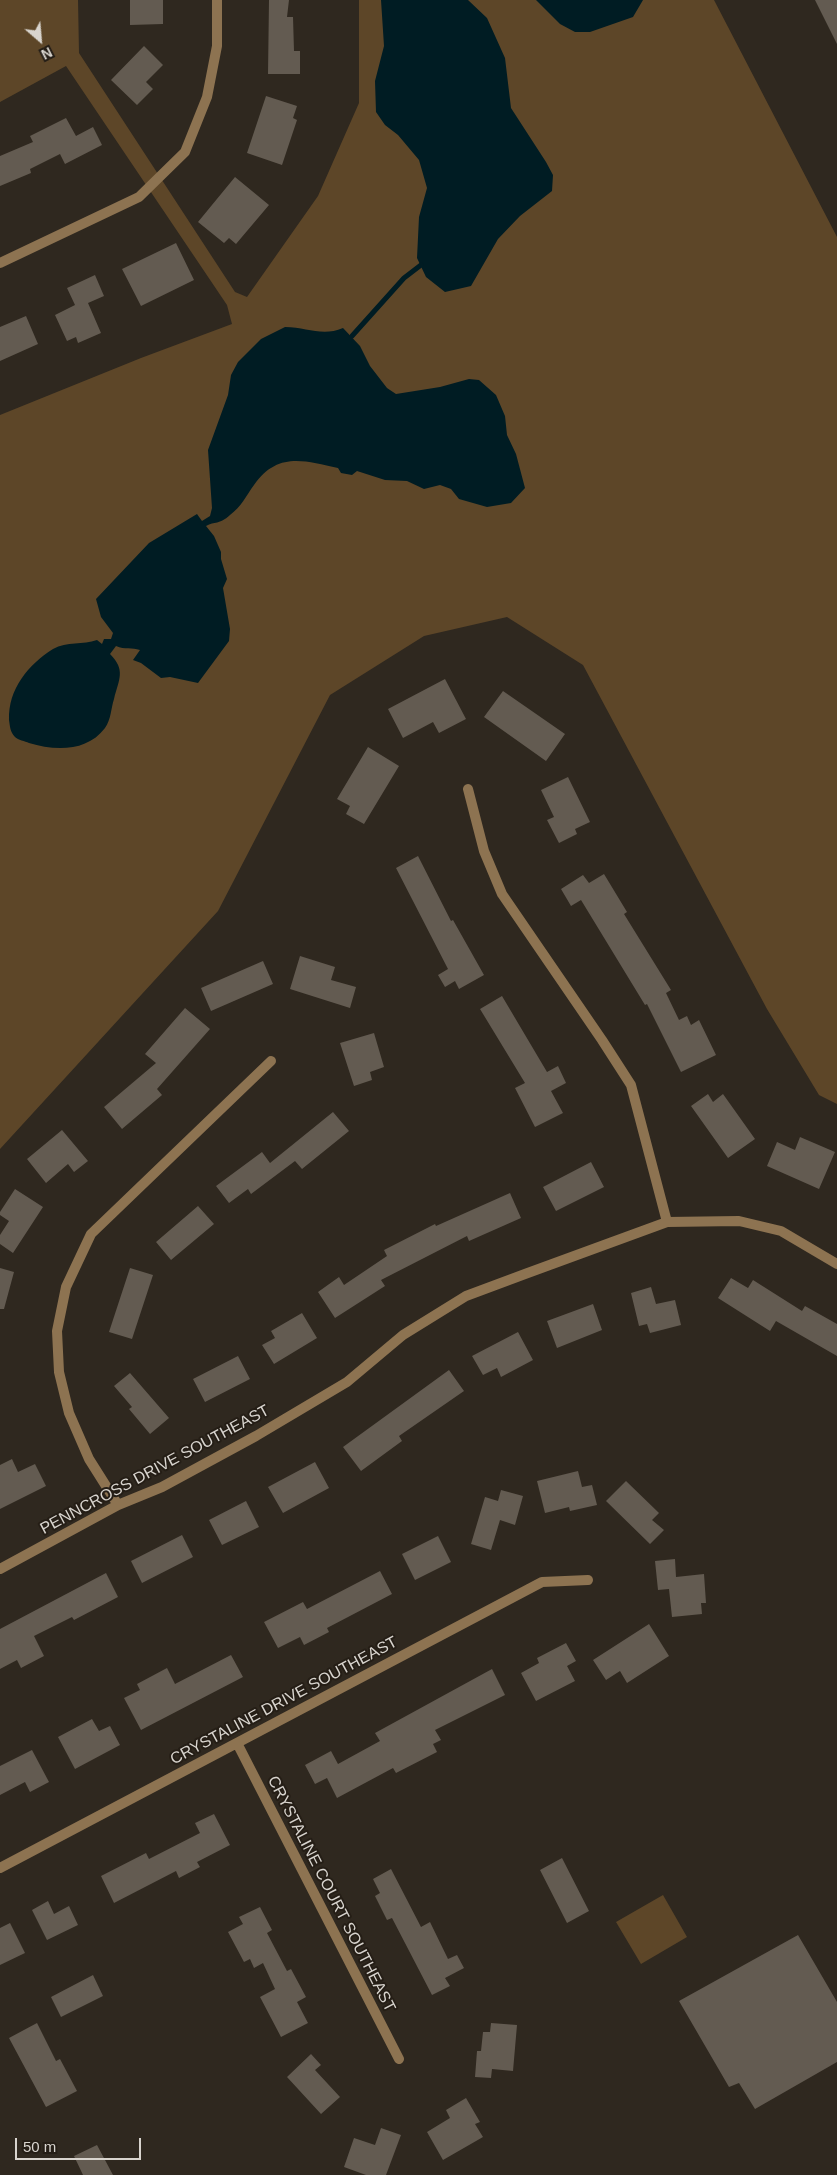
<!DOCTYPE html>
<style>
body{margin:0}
#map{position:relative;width:837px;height:2175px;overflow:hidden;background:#2f281f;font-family:Helvetica,sans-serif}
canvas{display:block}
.north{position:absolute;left:15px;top:15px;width:50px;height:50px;-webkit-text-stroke:4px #251e16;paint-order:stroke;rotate:153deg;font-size:14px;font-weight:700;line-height:20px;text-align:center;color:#d8d4ce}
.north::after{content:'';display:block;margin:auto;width:18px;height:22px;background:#d8d4ce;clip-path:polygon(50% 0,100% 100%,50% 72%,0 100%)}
.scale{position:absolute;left:15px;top:2138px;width:126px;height:22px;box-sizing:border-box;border:2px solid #d8d4ce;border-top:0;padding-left:6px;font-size:15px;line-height:18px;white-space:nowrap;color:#d8d4ce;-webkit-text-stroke:4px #251e16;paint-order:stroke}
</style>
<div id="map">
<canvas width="837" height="2175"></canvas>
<div class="north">N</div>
<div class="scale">50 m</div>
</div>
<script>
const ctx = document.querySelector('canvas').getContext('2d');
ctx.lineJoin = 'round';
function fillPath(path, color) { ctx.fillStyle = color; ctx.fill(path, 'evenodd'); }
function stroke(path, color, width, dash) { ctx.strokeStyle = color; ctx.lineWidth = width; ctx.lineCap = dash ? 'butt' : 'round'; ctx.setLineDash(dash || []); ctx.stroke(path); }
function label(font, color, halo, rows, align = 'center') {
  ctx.font = font + ' Helvetica,sans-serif'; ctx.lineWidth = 4; ctx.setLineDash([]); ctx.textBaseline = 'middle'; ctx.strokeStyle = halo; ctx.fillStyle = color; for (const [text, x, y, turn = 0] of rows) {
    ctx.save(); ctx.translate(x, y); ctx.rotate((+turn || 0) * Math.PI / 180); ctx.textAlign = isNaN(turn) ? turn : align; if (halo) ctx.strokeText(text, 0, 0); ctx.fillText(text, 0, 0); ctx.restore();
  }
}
fillPath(new Path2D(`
 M0 0H78L79 53 235 292 247 297 318 196 359 103V0H714L837 237V1104L819 1095 767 1009 583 665 507 617 424 636 330 695 218 911 0 1149V415L141 358 232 324 227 305 66 66 0 102Z
 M663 1895 687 1937 641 1964 616 1922Z`), '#5d4628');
fillPath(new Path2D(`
 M381 0H468L487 18 505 58 511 108 546 162 553 175 552 191 520 216 498 239 471 286 445 292 426 277 417 258 419 217 427 188 419 160 398 135 385 125 376 112 375 81 384 46Z
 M536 0H643L633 17 590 32H575L560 24Z
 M285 327C307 327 322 337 343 328L360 346 370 366 387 388 396 394 440 387 469 379 479 380 496 395 505 416 507 435 516 454 525 488 511 503 487 507 459 499 451 489 440 485 424 489 407 481 385 480 357 471 352 475 341 473 338 468C303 460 277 452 254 485 246 496 241 507 230 515 219 525 215 521 206 526L214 536 221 552V559L227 579 223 588 230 629 229 641 198 683 170 677 161 678 141 663 133 660 140 650C132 647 125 650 116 646L110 654C126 670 119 679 114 699 111 708 111 720 105 728 87 752 55 751 29 743 25 741 18 740 15 737 10 732 10 726 9 720 8 689 28 665 53 649 67 641 83 645 97 640L102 644 104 639H111L113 633 101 617 96 599 149 543 197 514 202 521 210 516 212 508 208 450 228 395 231 375 238 362 261 339Z`), '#001c23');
stroke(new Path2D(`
 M352 336 404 278 421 265`), '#001c23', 5);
fillPath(new Path2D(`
 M130 0H163V24L130 25Z
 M269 0H289L287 17H293L294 51H300V74H268Z
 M815 0H837V44Z
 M144 46 163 65 146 82 153 89 137 105 111 80Z
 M266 96 297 106 293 118 297 120 282 165 247 153Z
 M66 118 76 136 93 127 102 145 65 164 60 154 30 169 31 173 0 186V156L33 142 30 136Z
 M235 177 269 205 236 244 229 238 224 243 198 222Z
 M176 243 194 280 141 306 122 269Z
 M95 275 104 296 88 303 101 333 78 343 76 337 67 341 55 315 75 305 67 288Z
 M26 316 38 344 0 361V327Z
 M445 679 466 719 439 733 433 722 403 738 388 709Z
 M503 691 565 734 546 761 484 717Z
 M368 747 399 766 364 824 346 814 350 806 337 799Z
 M568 777 590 822 575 829 577 834 559 843 547 820 554 817 541 790Z
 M418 856 451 921 453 920 484 975 459 989 455 981 445 987 438 975 448 969 396 868Z
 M604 874 627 912 624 914 671 990 666 993 679 1020 687 1016 691 1025 699 1020 716 1055 681 1072 647 1004 645 1005 581 900 571 906 561 889 583 875 589 883Z
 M300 956 335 967 331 980 356 987 350 1008 290 989Z
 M263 961 273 984 211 1011 201 988Z
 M502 996 547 1072 558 1066 566 1083 551 1091 563 1113 535 1127 515 1088 525 1083 480 1009Z
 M185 1008 210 1029 157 1089 162 1095 122 1129 104 1107 156 1063 145 1054Z
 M374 1033 384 1067 370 1072 372 1080 354 1086 340 1043Z
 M708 1094 713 1102 723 1094 755 1139 728 1158 691 1106Z
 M333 1112 349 1131 302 1169 295 1161 251 1194 248 1189 229 1203 216 1186 262 1152 270 1163Z
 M62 1130 88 1161 74 1172 68 1164 46 1183 27 1159Z
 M800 1137 835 1152 819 1189 767 1166 777 1142 795 1150Z
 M591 1162 604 1187 556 1211 543 1187Z
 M15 1189 43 1207 13 1253 0 1244V1235L9 1221 0 1215V1212Z
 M510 1193 521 1218 469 1241 467 1236 381 1280 385 1286 335 1318 318 1292 339 1277 344 1285 387 1256 384 1250 435 1224 436 1226Z
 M198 1206 214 1224 171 1260 156 1242Z
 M0 1268 14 1272 4 1309H0Z
 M130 1268 153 1275 132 1339 109 1332Z
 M731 1278 748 1288 753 1280 802 1311 805 1306 837 1324V1356L776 1321 770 1331 718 1298Z
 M651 1287 656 1304 675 1300 681 1325 650 1333 647 1324 639 1326 631 1293Z
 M593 1304 602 1330 557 1348 547 1321Z
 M302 1313 317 1338 274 1364 262 1345 275 1338 271 1331Z
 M518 1332 533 1360 501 1377 497 1368 483 1375 472 1356Z
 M238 1356 250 1379 205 1402 193 1379Z
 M449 1370 464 1391 399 1436 402 1441 361 1471 343 1447Z
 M130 1373 169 1418 150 1434 129 1409 132 1407 114 1386Z
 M12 1459 18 1472 35 1464 46 1486 0 1509V1465Z
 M315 1462 329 1488 283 1513 268 1487Z
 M578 1471 582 1487 592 1485 597 1505 570 1511 569 1507 545 1513 537 1481Z
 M626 1481 659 1513 652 1520 664 1530 650 1544 606 1501Z
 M501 1490 523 1496 515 1525 500 1520 491 1550 471 1544 485 1497 498 1501Z
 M246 1501 259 1527 222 1545 209 1520Z
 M182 1535 193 1557 142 1583 131 1561Z
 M438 1536 451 1562 415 1580 402 1554Z
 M675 1559 676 1577 704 1574 706 1603H701L702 1614 672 1617 669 1589 658 1590 655 1561Z
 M380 1571 392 1594 327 1628 329 1632 304 1645 300 1637 278 1648 264 1622 303 1602 307 1609Z
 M106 1573 118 1597 74 1620 72 1617 34 1636 44 1656 21 1668 17 1660 0 1669V1629Z
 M649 1624 669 1656 627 1683 620 1671 606 1680 593 1660Z
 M566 1643 576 1661 567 1666 575 1681 536 1701 521 1673 539 1663 537 1658Z
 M231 1655 243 1677 141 1730 124 1698 140 1690 137 1684 167 1668 175 1684Z
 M492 1669 505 1695 435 1730 441 1740 433 1744 437 1752 396 1773 393 1768 337 1798 327 1778 315 1784 305 1765 331 1751 338 1764 380 1741 375 1733Z
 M92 1719 99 1731 110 1726 120 1745 75 1769 58 1737Z
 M32 1750 49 1782 30 1792 25 1782 0 1795V1766Z
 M214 1814 230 1845 197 1862 200 1867 179 1878 176 1871 114 1903 101 1876 146 1853 149 1859 200 1833 195 1823Z
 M562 1858 589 1911 567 1923 540 1870Z
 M391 1869 421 1927 430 1922 448 1959 457 1955 464 1968 445 1978 450 1986 432 1995 392 1918 387 1920 375 1896 380 1893 373 1879Z
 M48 1901 54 1914 69 1906 78 1925 47 1940 32 1910Z
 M260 1907 272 1930 267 1933 287 1971 291 1969 306 1997 297 2002 308 2023 281 2037 260 1997 275 1989 263 1963 254 1968 250 1959 244 1962 228 1932 243 1924 239 1917Z
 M10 1923 25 1953 0 1965V1928Z
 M798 1935 837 2002V2062L755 2109 739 2083 729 2087 679 2001Z
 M93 1975 103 1996 61 2017 51 1997Z
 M37 2023 56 2061 60 2059 77 2091 46 2107 9 2038Z
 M491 2023 517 2025 513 2071 492 2069 491 2078 475 2077 477 2051H481L483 2032H490Z
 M311 2054 321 2065 315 2070 340 2097 321 2114 287 2077Z
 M466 2098 480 2122 475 2124 483 2137 443 2160 427 2132 450 2118 446 2110Z
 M381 2128 401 2135 386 2175H366L344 2167 354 2138 375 2145Z
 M97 2145 113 2175H83L74 2156Z`), '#635b51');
stroke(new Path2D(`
 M0 263 139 197 185 152 207 97 217 46V0
 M468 789 484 851 502 894 602 1040 631 1085 667 1222
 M118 1505 89 1459 69 1413 59 1372 57 1331 66 1287 91 1234 271 1061
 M0 1569 118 1505 162 1487 256 1436 347 1382 403 1335 466 1296 525 1274 667 1222 739 1221 781 1231 837 1264
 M237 1743 399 2059
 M0 1868 542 1582 588 1580`), '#8d7351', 10);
label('16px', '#d8d4ce', '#251e16', [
 ["PENNCROSS DRIVE SOUTHEAST",155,1470,-28],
 ["CRYSTALINE DRIVE SOUTHEAST",284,1701,-28],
 ["CRYSTALINE COURT SOUTHEAST",331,1894,63]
]);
</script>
